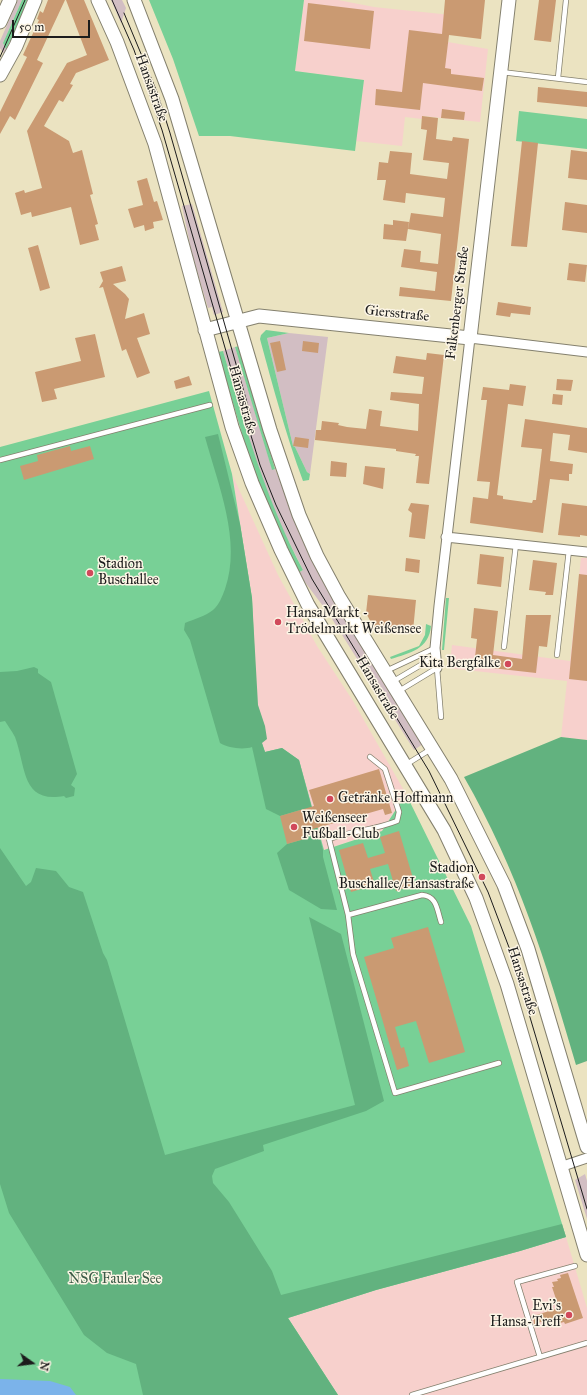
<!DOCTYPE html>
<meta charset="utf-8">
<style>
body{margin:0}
#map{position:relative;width:587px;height:1395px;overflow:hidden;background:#ebe3c1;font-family:"IM FELL Great Primer",serif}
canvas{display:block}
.north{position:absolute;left:12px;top:1343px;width:40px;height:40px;-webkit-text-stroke:3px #fcf5e5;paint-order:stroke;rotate:104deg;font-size:11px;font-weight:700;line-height:16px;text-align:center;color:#1c1c1c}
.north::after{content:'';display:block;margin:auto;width:14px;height:18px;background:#1c1c1c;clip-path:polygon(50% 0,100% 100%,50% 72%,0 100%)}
.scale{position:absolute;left:12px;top:20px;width:78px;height:18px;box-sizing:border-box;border:2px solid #1c1c1c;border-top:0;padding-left:5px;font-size:12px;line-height:14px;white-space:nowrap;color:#1c1c1c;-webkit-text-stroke:3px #fcf5e5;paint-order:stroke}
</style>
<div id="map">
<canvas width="587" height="1395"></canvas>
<div class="north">N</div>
<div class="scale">50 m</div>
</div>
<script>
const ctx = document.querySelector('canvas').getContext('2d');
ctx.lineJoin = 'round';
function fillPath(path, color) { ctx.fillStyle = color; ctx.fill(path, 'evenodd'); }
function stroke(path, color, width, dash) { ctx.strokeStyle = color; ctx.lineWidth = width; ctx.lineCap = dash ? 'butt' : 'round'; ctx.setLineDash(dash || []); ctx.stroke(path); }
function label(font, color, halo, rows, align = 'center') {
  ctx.font = font + ' "IM FELL Great Primer",serif'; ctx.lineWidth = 3; ctx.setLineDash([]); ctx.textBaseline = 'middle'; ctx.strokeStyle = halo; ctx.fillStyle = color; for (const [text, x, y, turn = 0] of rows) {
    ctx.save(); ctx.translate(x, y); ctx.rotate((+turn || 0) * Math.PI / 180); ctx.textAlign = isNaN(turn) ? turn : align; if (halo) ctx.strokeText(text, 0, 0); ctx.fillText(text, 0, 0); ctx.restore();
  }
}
fillPath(new Path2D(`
 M304 0H338L374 7 451 15 448 42 488 49 480 122 423 116 422 119 405 117 402 146 356 141 364 80 295 71Z
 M232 474 278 575 317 646 353 701 406 794 382 831 323 850 265 752 258 732 252 597Z
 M581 558H587V740L561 737 567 681 447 668 448 654H451L452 645 570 661Z
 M566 1237 587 1308V1395H338L288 1318 376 1290 520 1251Z`), '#f7d0cc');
fillPath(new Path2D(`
 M18 0H22L3 43 6 49 4 54 0 48V41Z
 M111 0H122L126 8 121 23Z
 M192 204 223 312 214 315 212 307 208 308 192 254 182 206Z
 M289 333 328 337 310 474 307 472 295 447 293 446 267 338Z
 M235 347 272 469H275L293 513 423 744 414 750 329 614 298 573 303 570 280 524 256 464 223 351Z
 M585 1174 587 1181V1219L575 1180Z`), '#d2bec3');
fillPath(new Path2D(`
 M22 0H27L13 42 10 41 6 49 3 43Z
 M149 0H304L295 71 364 80 355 151 230 136H199L173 59Z
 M519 111 587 119V149L516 141Z
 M266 330 289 333 267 338 293 446 295 447 307 472 310 474 309 480 303 481C286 435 273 387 260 339L261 335Z
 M239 346 275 469 272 470 235 347Z
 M223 351C245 426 266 500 303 570L298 573 271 515 250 461 218 352Z
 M209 391 232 474 252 598 258 732 265 752 282 748 299 760 324 850 382 831 406 794 471 926 566 1237 520 1251 376 1290 288 1318 338 1395H0V447Z
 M446 598H449L444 650H442Z
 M426 624 431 626C429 649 410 653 391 659L390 657 419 646 425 635Z`), '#78d096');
fillPath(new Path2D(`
 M218 434 240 524 252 598 258 705 265 726 267 739 262 743 265 752 282 748 299 760 323 850V857L337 910 321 909 289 890 277 853 287 844 308 838 300 810 280 816 266 809 252 747C243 750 228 748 220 743L190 640 184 630 185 623C194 619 206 616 213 610 219 605 222 597 225 589 242 541 218 485 205 437Z
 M34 667 38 669V673L51 682 77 774 71 785 75 788 74 796 66 798 64 796C21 804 26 766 15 737 12 731 8 726 5 721L0 722V672L17 671Z
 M561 737 587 740V1061L576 1065C546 962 518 871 464 777Z
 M0 848 26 886 31 882 36 868 56 871 69 887 83 892 103 953 107 960 165 1155 355 1105 309 917 341 934 384 1101 366 1111 263 1145 264 1151 215 1169 212 1176 213 1183 229 1202 272 1271 281 1295 562 1224 566 1237 520 1251 376 1290 288 1318 338 1395H143L136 1364 107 1353 84 1335 9 1213 0 1184Z`), '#62b27f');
fillPath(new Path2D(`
 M0 1379 50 1381 70 1387 76 1395H0Z`), '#7bb3ea');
fillPath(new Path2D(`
 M48 0H65L37 60 43 63 15 120 10 116 0 134V112L27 57 23 55 39 20 37 19 40 11 43 13Z
 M66 0H84L109 60 76 73 70 84 73 85 63 102 59 100 44 126 69 141 73 153 82 150 93 194 90 195 98 224 95 225 99 240 80 245 71 207 32 217 31 212 21 215 15 193 24 190 25 193 42 188 27 131 67 63 87 55Z
 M445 0H485L481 39 449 35 445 68 451 69V74L484 78 482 91 423 83 420 110 375 105 376 89 402 92 409 30 442 34Z
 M539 0H556L551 42 534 40Z
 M308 3 374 11 370 49 304 41Z
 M538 87 587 92V107L537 102Z
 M442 109 465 112 464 120 441 118Z
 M422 116 438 118 436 139 452 141 453 137 469 139 451 301 399 296 400 287 435 291 437 272 401 267 404 249 421 251 420 262 438 264 441 234 408 229 411 213 443 217 445 198 406 193 405 203 383 200 386 180H377L379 162 388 163 390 151 412 153 410 174 447 179 449 163 423 160 427 130 421 129Z
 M522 141 538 143 527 247 511 246Z
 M571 150 587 152V180L568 178Z
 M147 178 154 202 157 201 163 220 153 222 154 228 145 231 144 225 134 228 128 209 143 205 137 181Z
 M565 202 587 205V233L562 230Z
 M393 220 409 222 406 241 383 239 384 224 393 225Z
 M38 245 50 288 40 291 28 248Z
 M569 263 587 265 585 282 567 280Z
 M122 266 126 281 113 284 125 294 129 299 125 319 144 313 150 334 137 338 150 373 137 378 126 349 122 351 103 287 99 288 103 281 100 272Z
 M498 302 531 307 530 315 511 313 510 317 496 315Z
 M95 334 105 377 54 389 57 399 42 402 35 372 81 361 75 338Z
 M280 341 286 370 277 372 270 343Z
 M303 341 319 343 318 353 302 351Z
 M427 353 444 355 429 484 416 483 419 456H415L416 454 396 451V449L315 440 316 430H321L322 421 339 423 338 425 347 427 366 429 369 409 382 411 380 426 418 431 419 404 390 400 391 392 422 394 424 377 393 373 396 356 426 360Z
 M189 376 192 385 176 389 174 381Z
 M557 379 573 380 571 391 556 390Z
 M510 384 526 386 523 406 508 404 497 495 503 496V499L532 503 533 500H536L542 449 521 447 525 419 587 428V453L568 450 570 435 553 433 550 461 573 464 572 474H569V481L550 479 543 533 470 523 473 497 488 499 490 482 477 481 487 400H481L483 387 509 390Z
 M553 394 563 395 562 405 552 404Z
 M295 437 309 439 308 448 293 446Z
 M70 446 71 451 90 446 94 459 24 480 20 466 38 461 37 455Z
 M331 461 347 463 346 477 330 476Z
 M365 466 385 468 383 489 363 484Z
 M411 503 429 505 425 539 409 537 412 513 408 510Z
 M562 503 587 506V536L580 535V537L558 535Z
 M480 554 504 557 501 587 477 584Z
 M406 558 420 560 419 573 405 571Z
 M533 560 557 563 553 595H545L546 592 529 590Z
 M579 574 587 575V681L569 679Z
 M368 595 416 600 413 631 374 628 366 613Z
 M474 608 498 611 493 655 522 659 526 615H551L547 647 539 646 536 673 474 666 477 639 471 638Z
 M379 769 392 813 385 815 383 809 306 831 308 838 287 844 280 816 314 806 309 790Z
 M399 831 415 885 396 891 388 864 370 869 375 885 351 892 339 850 363 843 368 858 385 853 380 837Z
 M428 927 465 1052 429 1063 416 1021 395 1027 401 1048 404 1047 409 1066 397 1070 364 957 394 948 391 938Z
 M568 1273 583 1318 565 1324 564 1322 560 1323 558 1317 534 1324 533 1316 559 1308 552 1287H554L552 1282 558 1281 557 1279 561 1278 560 1275Z`), '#ca9a72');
const lane = new Path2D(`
 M501 72 587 82
 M558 78 566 0
 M0 460 210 405
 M504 647 516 544
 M557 655 569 550
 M386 671 435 648
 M392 682 436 656
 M399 691 437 668 441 717
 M370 757 385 769 399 812 397 821C375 830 351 831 329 839L348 915 353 954 395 1093 499 1063
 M407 764 431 749
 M348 915 422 895C437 896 437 910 441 922
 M540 1357 517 1282 575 1266
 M412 1395 587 1343`);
const street = new Path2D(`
 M446 537 587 552
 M437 668 435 648 439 606 470 338 587 352
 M560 1167 587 1158`);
const secondary = new Path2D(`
 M98 0 117 42 155 144 232 427 252 483 281 550 308 605 444 830 476 898 507 984 587 1255
 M134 0 172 99 270 430 299 515 317 556 339 597 451 779 504 885 528 949 587 1147
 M0 22 10 0
 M0 75 16 46 35 0
 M205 330 259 316 470 338 509 0`);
stroke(lane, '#84806e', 6);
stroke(street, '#84806e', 11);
stroke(secondary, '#84806e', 15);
stroke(lane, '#fff', 4.5);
stroke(street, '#fff', 9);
stroke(secondary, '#fff', 13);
stroke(new Path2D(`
 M112 0 134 50 162 130 241 403 260 465 276 505 312 579 429 771 488 892 510 950 587 1209
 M124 13 157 92 170 133 250 413
 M0 57 25 0`), '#1c1c1c', 1);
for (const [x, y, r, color] of [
 [90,573,4,"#d1495b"],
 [278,622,4,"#d1495b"],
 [508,664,4,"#d1495b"],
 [330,799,4,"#d1495b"],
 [294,827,4,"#d1495b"],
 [482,877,4,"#d1495b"],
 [569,1315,4,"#d1495b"]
]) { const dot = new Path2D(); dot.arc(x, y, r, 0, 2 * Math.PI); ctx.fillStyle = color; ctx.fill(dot); stroke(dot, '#fcf5e5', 1.5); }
label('14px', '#1c1c1c', '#fcf5e5', [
 ["Hansastraße",151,88,70],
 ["Falkenberger Straße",458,303,-83],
 ["Giersstraße",397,314,6],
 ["Hansastraße",242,400,74],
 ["Hansastraße",377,688,59],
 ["Hansastraße",522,981,72]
]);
label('14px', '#1c1c1c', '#fcf5e5', [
 ["Stadion",98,565],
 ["Buschallee",98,581],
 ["HansaMarkt -",286,614],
 ["Trödelmarkt Weißensee",286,630],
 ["Kita Bergfalke",500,664,"right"],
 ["Getränke Hoffmann",338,799],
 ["Weißenseer",302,819],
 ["Fußball-Club",302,835],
 ["Stadion",474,869,"right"],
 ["Buschallee/Hansastraße",474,885,"right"],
 ["Evi's",561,1307,"right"],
 ["Hansa-Treff",561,1323,"right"]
], 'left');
label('14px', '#3c5b47', '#fcf5e5', [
 ["NSG Fauler See",115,1280]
]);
</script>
